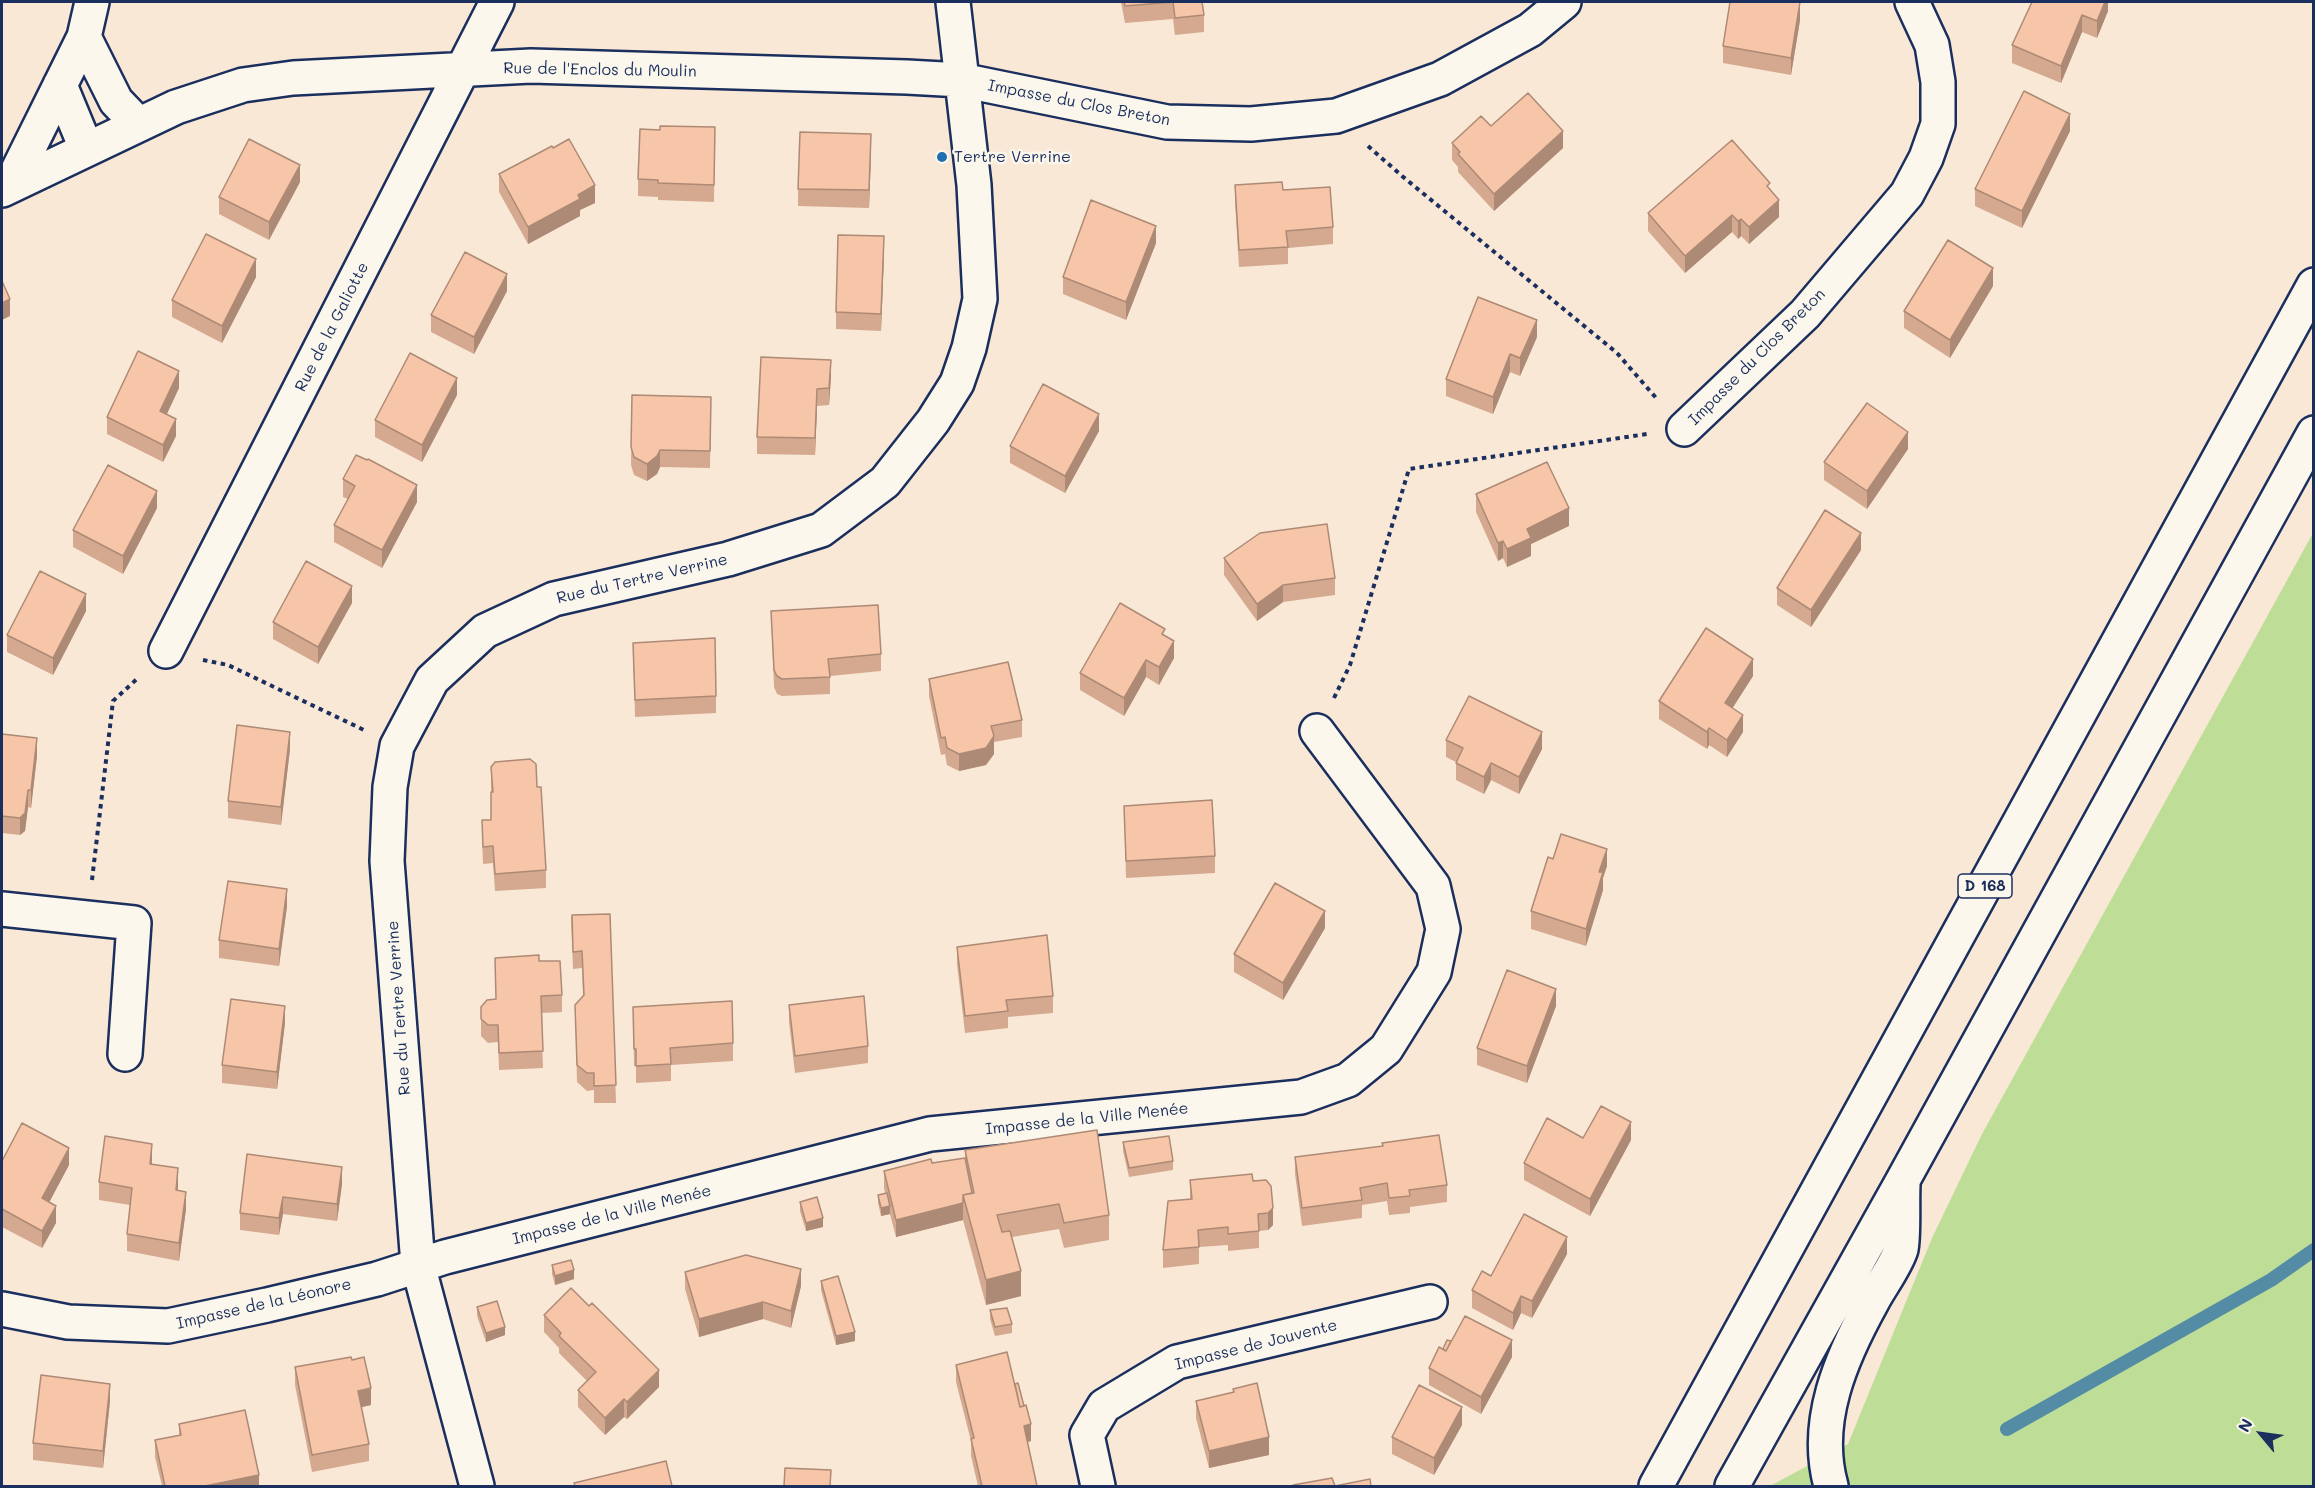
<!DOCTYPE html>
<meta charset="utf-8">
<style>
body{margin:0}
#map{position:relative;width:2315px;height:1488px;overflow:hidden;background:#fae8d7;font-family:Mali,sans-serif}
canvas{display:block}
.frame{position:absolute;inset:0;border:3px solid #1b2f5e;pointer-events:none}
.north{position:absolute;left:2231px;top:1404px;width:60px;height:60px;-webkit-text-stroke:4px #fbf7ec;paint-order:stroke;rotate:299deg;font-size:16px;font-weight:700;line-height:24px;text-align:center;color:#1b2f5e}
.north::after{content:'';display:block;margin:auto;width:21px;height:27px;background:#1b2f5e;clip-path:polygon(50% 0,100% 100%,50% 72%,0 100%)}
</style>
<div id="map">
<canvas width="2315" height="1488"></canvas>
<div class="frame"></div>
<div class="north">N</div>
</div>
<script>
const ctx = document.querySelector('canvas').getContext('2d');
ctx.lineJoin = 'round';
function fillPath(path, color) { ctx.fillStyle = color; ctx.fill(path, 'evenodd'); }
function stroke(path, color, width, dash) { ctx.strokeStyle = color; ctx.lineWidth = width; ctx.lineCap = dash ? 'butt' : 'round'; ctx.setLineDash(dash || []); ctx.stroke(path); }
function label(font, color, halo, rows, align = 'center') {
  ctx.font = font + ' Mali,sans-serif'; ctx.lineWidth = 5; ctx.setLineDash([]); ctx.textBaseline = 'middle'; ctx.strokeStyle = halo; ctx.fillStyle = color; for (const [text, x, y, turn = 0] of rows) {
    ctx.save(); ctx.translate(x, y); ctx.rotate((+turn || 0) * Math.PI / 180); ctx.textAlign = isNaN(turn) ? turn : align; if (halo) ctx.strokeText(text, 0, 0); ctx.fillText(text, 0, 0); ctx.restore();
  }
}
fillPath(new Path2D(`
 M2313 533V1486H1770L1848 1444 1932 1238 1982 1134Z`), '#bede97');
stroke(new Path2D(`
 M2007 1429 2271 1280 2314 1250`), '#548ca5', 14);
const minor = new Path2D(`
 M84 37 116 101 138 124
 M60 85 86 148
 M10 186 84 37 92 2
 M2 190 176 107 243 85 293 78 531 66 907 77 961 80 1167 122 1251 124 1336 116 1440 79 1530 30 1564 2
 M1684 429 1805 314 1907 194 1926 158 1938 124V82L1932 45 1912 2
 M166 651 497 2
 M2 909 134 923 125 1054
 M2 1309 68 1322 168 1326 267 1305 377 1279 445 1257 930 1134 1301 1097 1348 1080 1386 1049 1434 972 1443 929 1433 886 1317 731
 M477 1486 418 1265 387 861 390 787 397 746 432 680 485 631 554 599 728 559 821 530 885 482 933 421 957 383 969 348 980 299 974 185 953 2
 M1098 1486 1087 1435 1104 1406 1177 1362 1430 1302`);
const primary = new Path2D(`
 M1656 1486 2314 285
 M1732 1486 1903 1180 2314 433
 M1831 1486C1813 1422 1841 1358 1872 1302 1879 1288 1897 1264 1901 1249 1904 1236 1902 1201 1903 1185`);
stroke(minor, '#1b2f5e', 38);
stroke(primary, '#1b2f5e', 38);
stroke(new Path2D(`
 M1368 146 1402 176 1617 353 1657 399
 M203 660 228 665 364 730
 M1334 698 1350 665 1409 469 1647 434
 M92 880 113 701 138 678`), '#1b2f5e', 4, [4.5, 4.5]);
stroke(minor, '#fbf7ec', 33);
stroke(primary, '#fbf7ec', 33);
fillPath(new Path2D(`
 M681 2H716V3Z
 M1121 2H1202L1204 15V32L1175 35 1173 19 1125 23Z
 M2108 2V11L2097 38 2082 32 2061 83 2012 63V45Z
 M1800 20 1791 75 1723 63V46Z
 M1491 126 1563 148 1494 211 1458 172V167L1452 160V143Z
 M715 127 714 202 658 200V197L638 196V179L660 130Z
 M2070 131 2022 228 1975 206V189Z
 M871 151 869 208 798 206V189Z
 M499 174 595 203 580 210V216L528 244 499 192Z
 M300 182 269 240 219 214V197Z
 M1235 185 1283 190 1333 227V244L1288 248V264L1239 267 1235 202Z
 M1770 189 1779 217 1749 244 1741 236 1738 239 1732 232 1685 273 1648 231V213Z
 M1156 243 1126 320 1063 294V277Z
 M884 253 881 331 836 329V312Z
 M256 277 222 343 172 317V300Z
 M1993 286 1950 358 1904 328V311Z
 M507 291 474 354 431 332V315Z
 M1537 337 1520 376 1510 372 1493 414 1446 396V379Z
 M831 377 829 405 817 406 815 455 757 454V437Z
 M179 388 166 415 176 436 163 462 107 434V417Z
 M457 395 422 462 375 437V420Z
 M632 395 711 397 710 468 660 467 657 474 647 481 634 475 631 465Z
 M1099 431 1065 493 1010 463V446Z
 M1908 449 1867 509 1824 480V462Z
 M367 460 417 502 382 568 334 542V525L348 499 343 497V479Z
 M1476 494 1569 526 1531 544V556L1507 567 1503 558 1498 561 1476 512Z
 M157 508 123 574 73 547V530Z
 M1861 550 1811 627 1777 605V588Z
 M1224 558 1335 578V595L1283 602 1257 621 1224 575Z
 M352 603 318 664 273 639V622Z
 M86 611 53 675 7 652V635Z
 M771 611 881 654V671L830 676V694L782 696 777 694 774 687Z
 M1165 636 1174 658 1159 685 1146 677 1124 716 1080 690V673Z
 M633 643 716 696V713L635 717Z
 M1753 676 1732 708 1743 732 1727 757 1709 745 1707 749 1659 719V701Z
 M929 679 1022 720V737L994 742V754L986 765 959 771 947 765 945 754 941 755 929 696Z
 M2 734 37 756 31 808 28 807 25 831 20 835 2 833Z
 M1446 740 1542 749 1519 794 1491 780 1484 794 1456 780V762L1446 757Z
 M290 749 281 825 228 818V801Z
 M491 767 537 787 546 870V888L495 891 493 863 483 864 482 837V820H491Z
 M1124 806 1215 856V873L1126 878Z
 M1553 859 1607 866 1603 878V890L1586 946 1531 929V911Z
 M287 906 279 966 219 958V940Z
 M610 914 616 1103H594V1090L587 1091 577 1082 575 1005 583 996 582 968 573 969 571 917Z
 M1325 928 1283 1000 1234 972V954Z
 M957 947 1053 996V1013L1008 1017V1028L965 1033 957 964Z
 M495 958 539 961 562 995V1012L541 1013 543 1068 499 1070 498 1042 488 1043 481 1036V1007L496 999Z
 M789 1005 868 1046V1063L795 1073 789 1022Z
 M1556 1006 1527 1083 1477 1065V1048Z
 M633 1007 733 1043V1061L671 1065V1081L636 1083V1066H634Z
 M285 1023 277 1089 222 1083V1065Z
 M1583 1138 1631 1140 1590 1216 1524 1180V1163Z
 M1123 1142 1173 1161V1170L1129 1177 1123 1151Z
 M965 1150 1109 1215V1240L1064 1248 1059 1229 1012 1237 1021 1296 986 1305 963 1220 896 1237 890 1214 881 1216 878 1203V1195L885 1193 884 1188V1171L932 1163 965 1158Z
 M247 1154 342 1184 337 1221 283 1214 279 1235 240 1230V1213Z
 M1295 1157 1447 1185V1202L1410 1207V1213L1389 1215 1387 1201 1362 1205V1218L1302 1226 1295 1174Z
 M2 1161 69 1165 49 1202 56 1223 42 1248 2 1227Z
 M152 1161V1164L178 1186V1190L186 1209 179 1261 127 1251V1234L130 1205 99 1200V1182Z
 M1190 1180H1266L1273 1225 1268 1230 1259 1231V1248L1228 1251V1245L1199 1247V1264L1163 1268V1250L1190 1199Z
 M800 1202 823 1227 806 1231 800 1211Z
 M1567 1254 1532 1318 1521 1313 1513 1330 1472 1308V1290L1491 1276Z
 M552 1265 574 1279 555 1285 552 1274Z
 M685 1272 801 1286 791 1328 763 1319 699 1337 685 1289Z
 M821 1281 855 1341 836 1345 821 1290Z
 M477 1307 505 1335 486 1342 477 1316Z
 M990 1310 1012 1324V1333L995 1336 990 1319Z
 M544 1315 659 1387 627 1419 624 1417 605 1435 578 1407V1390L587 1381 559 1353V1348L544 1332Z
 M1451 1341 1512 1357 1481 1414 1429 1385V1368L1443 1349Z
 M956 1365 1015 1384 1031 1441 1027 1442 1037 1486H978L971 1456V1441L956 1382Z
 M295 1367 371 1405 361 1407 369 1444V1461L312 1472 295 1385Z
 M1233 1389 1269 1455 1209 1468 1196 1418V1401L1233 1392Z
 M110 1401 103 1468 33 1460V1443Z
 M179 1424 259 1486H162L155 1457V1440L179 1435Z
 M1462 1425 1434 1475 1392 1454V1437Z`), '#d4a990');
fillPath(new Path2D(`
 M1800 2V20L1791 75V58Z
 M2105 2H2108V11L2097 38V21Z
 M2082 15V32L2061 83V66Z
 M2070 114V131L2022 228V211Z
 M1563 131V148L1494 211V194Z
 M871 134V151L869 208V190Z
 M300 165V182L269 240V222Z
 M595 185V203L580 210V216L528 244V227L578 195Z
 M1779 200V217L1749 244V227Z
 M1732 215V232L1685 273V256Z
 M1741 219V236L1738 239V221Z
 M1156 226V243L1126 320V302Z
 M884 236V253L881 331V314Z
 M256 259V277L222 343V326Z
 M1993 268V286L1950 358V340Z
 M507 274V291L474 354V337Z
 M10 299V316L2 320V303Z
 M1537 320V337L1520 376V358Z
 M1510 354V372L1493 414V397Z
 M831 360V377L829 405V388Z
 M179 371V388L160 429V411Z
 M457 378V395L422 462V445Z
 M817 389V406L815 455V438Z
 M1099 414V431L1065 493V476Z
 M176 419V436L163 462V445Z
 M1908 432V449L1867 509V491Z
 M660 450V467L657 474 647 481V464Z
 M417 485V502L382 568V550Z
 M157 491V508L123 574V556Z
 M1569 508V526L1531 544V556L1507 567V549L1527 529Z
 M1861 533V550L1811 627V610Z
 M1503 541V558L1498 561V543Z
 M1283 585V602L1257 621V604Z
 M352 586V603L318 664V647Z
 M86 594V611L53 675V658Z
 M1174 641V658L1159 685V667Z
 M1753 659V676L1725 720V703Z
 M1146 660V677L1124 716V698Z
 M1743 715V732L1727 757V740Z
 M1709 728V745L1707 749V732Z
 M290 732V749L281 825V807Z
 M1542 732V749L1519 794V777Z
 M994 736V754L986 765 959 771V754Z
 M37 738V756L31 808V790Z
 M1491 763V780L1484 794V777Z
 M28 790V807L25 831 20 835V818Z
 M1607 849V866L1603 878V890L1586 946V929L1599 872Z
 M287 889V906L279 966V949Z
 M1325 911V928L1283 1000V983Z
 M1556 989V1006L1527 1083V1066Z
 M285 1006V1023L277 1089V1072Z
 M1631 1122V1140L1590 1216V1199Z
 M152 1144V1161L150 1181V1164Z
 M69 1148V1165L42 1216V1198Z
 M342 1167V1184L337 1221V1204Z
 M178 1168V1186L176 1207V1190Z
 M186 1192V1209L179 1261V1243Z
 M283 1197V1214L279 1235V1218Z
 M963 1203V1220L896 1237V1220Z
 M56 1206V1223L42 1248V1231Z
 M890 1206V1214L881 1216V1208Z
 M1273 1208V1225L1268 1230V1213Z
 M823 1218V1227L806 1231V1223Z
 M1567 1237V1254L1532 1318V1301Z
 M801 1269V1286L791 1328V1311Z
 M574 1270V1279L555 1285V1276Z
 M1021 1271V1296L986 1305V1280Z
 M1521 1296V1313L1513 1330V1313Z
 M763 1302V1319L699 1337V1319Z
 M505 1327V1335L486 1342V1333Z
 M855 1332V1341L836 1345V1336Z
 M1512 1340V1357L1481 1414V1397Z
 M659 1370V1387L627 1419V1402Z
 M110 1384V1401L103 1468V1451Z
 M371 1388V1405L358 1408V1391Z
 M624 1399V1417L605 1435V1418Z
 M1462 1407V1425L1434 1475V1458Z
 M1031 1424V1441L1024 1443V1426Z
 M1269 1437V1455L1209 1468V1451Z
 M259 1475V1486H205Z`), '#ad8a75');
const building = new Path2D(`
 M1124 2H1202L1204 15 1175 18 1173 2 1125 6Z
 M1730 2H1800L1791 58 1723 46Z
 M2032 2H2105L2097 21 2082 15 2061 66 2012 45Z
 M2024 91 2070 114 2022 211 1975 189Z
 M1528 93 1563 131 1494 194 1458 154 1460 152 1452 143 1481 116 1491 126Z
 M660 126 715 127 714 185 658 183V180L638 179 640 129 660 130Z
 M800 132 871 134 869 190 798 189Z
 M249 139 300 165 269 222 219 197Z
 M569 139 595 185 578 195 580 199 528 227 499 174 552 146 553 148Z
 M1732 140 1770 183 1767 186 1779 200 1749 227 1741 219 1738 221 1732 215 1685 256 1648 213Z
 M1282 182 1283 190 1330 187 1333 227 1286 231 1288 247 1239 250 1235 185Z
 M1091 200 1156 226 1126 302 1063 277Z
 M206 234 256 259 222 326 172 300Z
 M838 235 884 236 881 314 836 312Z
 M1948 240 1993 268 1950 340 1904 311Z
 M465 252 507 274 474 337 431 315Z
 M2 281 10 299 2 303Z
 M1478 297 1537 320 1520 358 1510 354 1493 397 1446 379Z
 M138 351 179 371 160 411 176 419 163 445 107 417Z
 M410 353 457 378 422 445 375 420Z
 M761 357 831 360 829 388 817 389 815 438 757 437Z
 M1043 384 1099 414 1065 476 1010 446Z
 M632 395 711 397 710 451 660 450 657 456 647 464 634 457 631 447Z
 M1867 403 1908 432 1867 491 1824 462Z
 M356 455 367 460 368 459 417 485 382 550 334 525 355 486 343 479Z
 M1547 462 1569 508 1527 529 1531 538 1507 549 1503 541 1498 543 1476 494Z
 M108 465 157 491 123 556 73 530Z
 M1825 510 1861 533 1811 610 1777 588Z
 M1327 524 1335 578 1283 585 1257 604 1224 558 1260 533Z
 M306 561 352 586 318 647 273 622Z
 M40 571 86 594 53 658 7 635Z
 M1120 603 1165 629 1162 634 1174 641 1159 667 1146 660 1124 698 1080 673Z
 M878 605 881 654 828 659 830 677 782 679 777 676 774 670 771 611Z
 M1706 628 1753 659 1725 703 1743 715 1727 740 1709 728 1707 732 1659 701Z
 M715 638 716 696 635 700 633 643Z
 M1008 662 1022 720 991 726 994 736 986 748 959 754 947 748 945 737 941 738 929 679Z
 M1469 696 1542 732 1519 777 1491 763 1484 777 1456 763 1463 748 1446 740Z
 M237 725 290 732 281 807 228 801Z
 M2 734 37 738 31 790H28L25 813 20 818 2 816Z
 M530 759 536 764 537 787H541L546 870 495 874 493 846 483 847 482 820H491V792H493L491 767 495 762Z
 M1212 800 1215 856 1126 861 1124 806Z
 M1561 834 1607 849 1599 872H1603L1586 929 1531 911 1548 857 1553 859Z
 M228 881 287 889 279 949 219 940Z
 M1275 883 1325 911 1283 983 1234 954Z
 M610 914 616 1085 594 1086V1073H587L577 1065 575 1005 584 995 582 951 573 952 572 915Z
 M1047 935 1053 996 1006 1000 1008 1011 965 1016 957 947Z
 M539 955V961H560L562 995 541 996 543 1051 499 1053 498 1025H488L481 1019V1007L487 1000 496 999 495 958Z
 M1507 970 1556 989 1527 1066 1477 1048Z
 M864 996 868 1046 795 1056 789 1005Z
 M231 999 285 1006 277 1072 222 1065Z
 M732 1001 733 1043 670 1048 671 1064 636 1066V1049H634L633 1007Z
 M1601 1106 1631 1122 1590 1199 1524 1163 1547 1118 1583 1138Z
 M22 1123 69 1148 42 1198 56 1206 42 1231 2 1209V1161Z
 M1097 1130 1109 1215 1064 1223 1059 1204 997 1215 1002 1232 1010 1231 1021 1271 986 1280 963 1195 974 1193 965 1150Z
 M1439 1135 1447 1185 1409 1190 1410 1196 1389 1198 1387 1183 1360 1188 1362 1200 1302 1208 1295 1157 1383 1146 1382 1143Z
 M105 1136 152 1144 150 1164 178 1168 176 1190 186 1192 179 1243 127 1234 132 1188 99 1182Z
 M1169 1136 1173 1161 1129 1168 1123 1142Z
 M247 1154 342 1167 337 1204 283 1197 279 1218 240 1213Z
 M965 1158 972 1193 963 1195V1203L896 1220 884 1171 931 1159 932 1163Z
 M1252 1174 1253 1181 1266 1180 1271 1186 1273 1208 1268 1213 1258 1214 1259 1231 1228 1234V1227L1198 1230 1199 1247 1163 1250 1168 1201 1192 1199 1190 1180Z
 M887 1193 890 1206 881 1208 878 1195Z
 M817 1197 823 1218 806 1223 800 1202Z
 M1524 1214 1567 1237 1532 1301 1521 1296 1513 1313 1472 1290 1482 1271 1491 1276Z
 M746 1255 801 1269 791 1311 763 1302 699 1319 685 1272Z
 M571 1260 574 1270 555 1276 552 1265Z
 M838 1276 855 1332 836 1336 821 1281Z
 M571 1288 589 1306 592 1303 659 1370 627 1402 624 1399 605 1418 578 1390 596 1372 559 1336 561 1333 544 1315Z
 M497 1301 505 1327 486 1333 477 1307Z
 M1007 1308 1012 1324 995 1327 990 1310Z
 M1465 1316 1512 1340 1481 1397 1429 1368 1439 1347 1446 1351Z
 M1447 1340 1451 1341 1446 1351 1443 1349Z
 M1007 1352 1020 1407 1026 1405 1031 1424 1024 1426 1037 1486H982L971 1439 974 1438 956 1365Z
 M351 1357 352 1360 364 1357 371 1388 358 1391 369 1444 312 1455 295 1367Z
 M41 1375 110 1384 103 1451 33 1443Z
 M1018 1383 1024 1406 1020 1407 1015 1384Z
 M1257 1383 1269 1437 1209 1451 1196 1401 1234 1392 1233 1389Z
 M1419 1385 1462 1407 1434 1458 1392 1437Z
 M245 1410 259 1475 205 1486H165L155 1440 181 1435 179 1424Z
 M666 1461 672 1486H575L574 1483Z
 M785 1468 831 1470 830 1486H784Z
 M1332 1478 1335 1486 1370 1479 1371 1486H1293V1485Z`);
fillPath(building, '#f7c5a7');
stroke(building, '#ad8a75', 1.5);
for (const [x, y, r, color] of [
 [942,157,6,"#1f6fb2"]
]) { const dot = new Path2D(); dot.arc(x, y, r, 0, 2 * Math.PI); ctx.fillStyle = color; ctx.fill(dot); stroke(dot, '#fbf7ec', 2); }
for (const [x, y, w] of [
 [1985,886,54]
]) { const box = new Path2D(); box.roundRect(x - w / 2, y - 12, w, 24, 4.5); ctx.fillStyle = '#fbf7ec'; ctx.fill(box); stroke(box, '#1b2f5e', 1.5); }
label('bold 15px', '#1b2f5e', null, [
 ["D 168",1985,886]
]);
label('16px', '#1b2f5e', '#fbf7ec', [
 ["Rue de l'Enclos du Moulin",600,70,1],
 ["Impasse du Clos Breton",1079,103,11],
 ["Rue de la Galiotte",332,327,-63],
 ["Impasse du Clos Breton",1757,357,-45],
 ["Rue du Tertre Verrine",642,579,-13],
 ["Rue du Tertre Verrine",399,1008,-94],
 ["Impasse de la Ville Menée",1087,1119,-6],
 ["Impasse de la Ville Menée",612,1215,-14],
 ["Impasse de la Léonore",264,1304,-13],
 ["Impasse de Jouvente",1256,1345,-14]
]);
label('16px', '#1b2f5e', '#fbf7ec', [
 ["Tertre Verrine",954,157]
], 'left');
</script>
